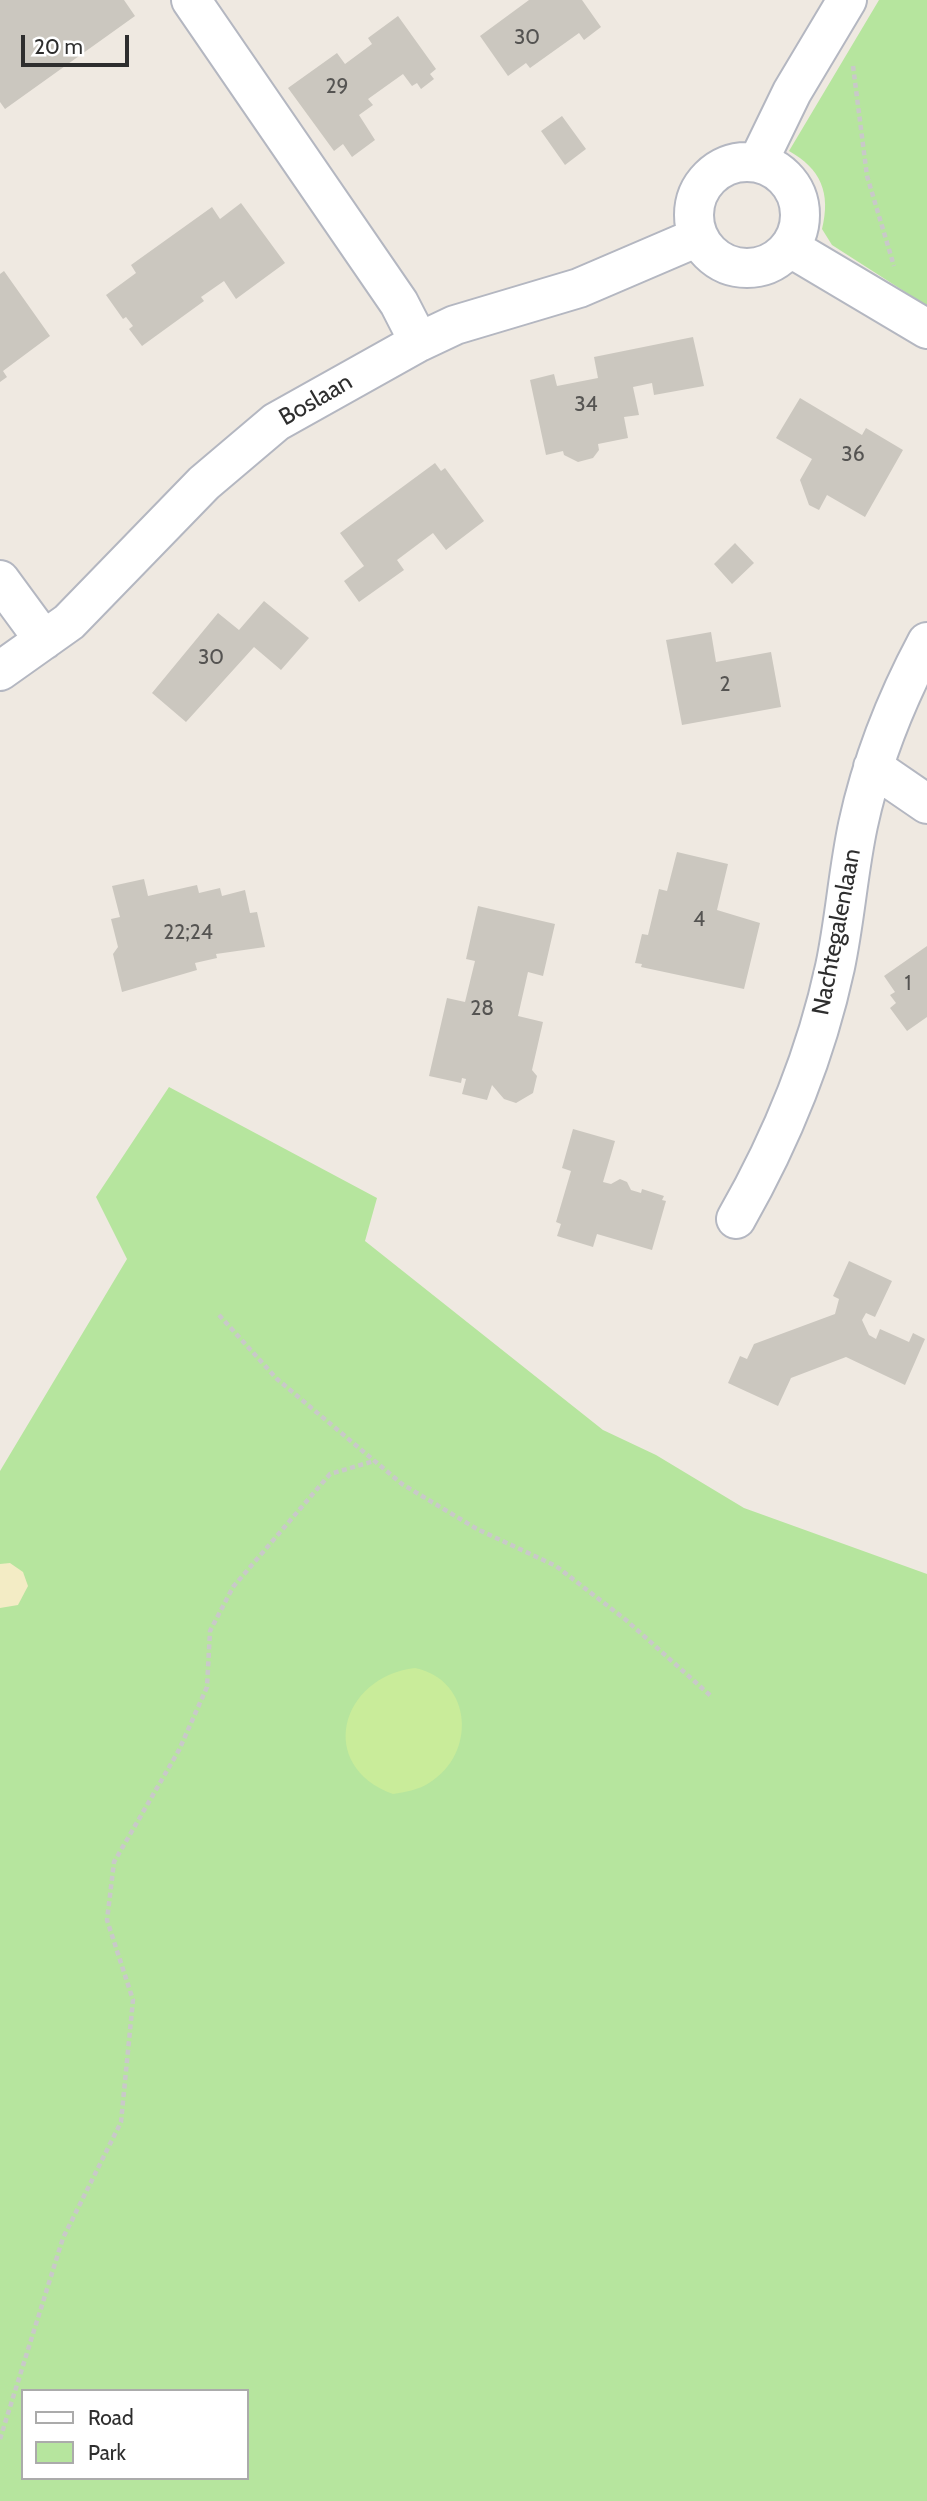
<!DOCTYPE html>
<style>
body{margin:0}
#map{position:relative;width:927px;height:2501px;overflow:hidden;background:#efe9e1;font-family:Cabin,sans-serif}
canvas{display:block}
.legend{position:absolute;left:21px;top:2389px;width:228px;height:91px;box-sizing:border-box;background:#fff;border:2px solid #ababab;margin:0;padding:9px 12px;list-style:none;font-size:21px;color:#2e2e2e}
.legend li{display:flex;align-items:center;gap:14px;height:35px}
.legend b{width:35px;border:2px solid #ababab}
.scale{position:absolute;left:21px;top:35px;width:108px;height:32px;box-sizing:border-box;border:4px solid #2e2e2e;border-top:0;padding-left:9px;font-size:21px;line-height:24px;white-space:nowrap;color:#2e2e2e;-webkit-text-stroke:5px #fff;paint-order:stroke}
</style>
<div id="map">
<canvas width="927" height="2501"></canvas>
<ul class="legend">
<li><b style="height:9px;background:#fff"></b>Road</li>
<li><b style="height:19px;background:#b6e59e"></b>Park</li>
</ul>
<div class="scale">20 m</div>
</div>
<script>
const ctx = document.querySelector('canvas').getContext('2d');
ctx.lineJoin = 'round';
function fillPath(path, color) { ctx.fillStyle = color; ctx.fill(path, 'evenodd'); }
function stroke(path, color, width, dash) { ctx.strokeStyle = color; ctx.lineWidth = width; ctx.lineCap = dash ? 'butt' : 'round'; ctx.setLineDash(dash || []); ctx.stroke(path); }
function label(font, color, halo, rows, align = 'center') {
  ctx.font = font + ' Cabin,sans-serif'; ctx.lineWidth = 7; ctx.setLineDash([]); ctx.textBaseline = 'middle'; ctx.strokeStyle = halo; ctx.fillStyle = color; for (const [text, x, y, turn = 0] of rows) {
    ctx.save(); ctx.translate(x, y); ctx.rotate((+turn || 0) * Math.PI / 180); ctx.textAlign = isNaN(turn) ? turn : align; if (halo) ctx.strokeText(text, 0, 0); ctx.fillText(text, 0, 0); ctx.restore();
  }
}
fillPath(new Path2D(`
 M879 0H927V306L832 245 822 229C831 193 821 169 789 151Z
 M169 1087 377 1198 365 1241 603 1430 656 1455 744 1508 927 1574V2501H0V1471L127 1259 96 1197ZM23 2391H247V2478H23Z`), '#b6e59e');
fillPath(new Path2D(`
 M10 1563 23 1572 28 1586 18 1605 0 1608V1564Z`), '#f3ecc5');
fillPath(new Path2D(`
 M415 1668C473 1680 477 1754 429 1783 418 1790 405 1792 393 1794 316 1766 340 1677 415 1668Z`), '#c9ec9a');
fillPath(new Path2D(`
 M0 0H124L135 16 5 109 0 102Z
 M529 0H582L601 27 584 40 579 33 530 68 526 63 508 76 480 36Z
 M398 16 436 69 430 74 434 79 421 89 417 83 412 86 403 74 368 99 373 105 359 115 375 140 352 157 343 144 334 151 288 88 337 53 345 64 372 44 368 38Z
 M562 116 586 149 565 165 541 131Z
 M241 203 285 263 236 299 224 281 201 297 204 301 142 346 129 329 133 326 126 317 123 319 106 295 136 273 131 265 212 207 220 219Z
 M4 271 50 336 3 371 7 377 0 382V274Z
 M693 337 704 386 654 395 652 383 633 387 639 415 624 417 628 438 598 444 599 450 593 458 578 462 564 455 563 451 546 455 530 380 554 374 557 386 598 378 594 357Z
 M800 398 862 435 866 428 903 450 865 517 827 495 819 510 809 505 800 480 812 459 776 438Z
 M435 463 441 471 445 468 484 521 446 550 433 533 397 560 404 570 359 602 344 581 364 566 340 533Z
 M735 543 754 563 732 584 714 564Z
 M264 601 309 638 281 670 254 647 186 722 152 693 218 613 239 630Z
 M711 632 716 662 771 652 781 707 682 725 666 640Z
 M677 852 728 864 717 910 760 923 744 989 641 967 642 964 635 963 642 934 648 935 659 889 667 891Z
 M144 879 148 896 197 885 199 893 220 888 222 896 245 890 250 913 257 912 265 947 216 954 217 958 195 963 197 970 122 992 113 954 118 947 111 919 120 917 112 886Z
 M478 906 555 924 543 976 528 972 518 1016 543 1022 532 1070 537 1076 533 1093 516 1103 504 1099 492 1085 487 1100 462 1094 466 1079 462 1078 461 1083 429 1076 447 998 465 1002 475 961 466 959Z
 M927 946V1017L907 1031 890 1008 896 1003 890 995 895 992 884 976Z
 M573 1129 615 1141 603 1182 611 1184 620 1179 627 1182 631 1190 641 1193 642 1189 664 1196 662 1200 666 1201 652 1250 597 1234 593 1247 557 1236 561 1224 556 1222 571 1171 562 1168Z
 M849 1261 892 1281 875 1317 866 1313 862 1320 869 1335 876 1339 880 1329 909 1342 913 1333 925 1339 905 1385 846 1357 791 1378 778 1406 728 1383 740 1356 747 1359 754 1344 835 1314 839 1299 833 1296Z`), '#cbc7bf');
const minor = new Path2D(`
 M191 0 399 303 419 342
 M758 162 792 92 847 0
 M694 215a53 53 0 1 1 106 0a53 53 0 1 1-106 0Z
 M789 247 927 329
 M0 580 44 640
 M0 671 69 622 204 483 276 422 419 342 455 325 579 288 698 237
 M873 767 927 804
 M736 1219C780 1142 816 1055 835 967 845 920 848 872 858 825 872 760 896 700 927 642`);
stroke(minor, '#b4b7c1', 42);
stroke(new Path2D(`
 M853 66 867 176 894 266
 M219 1315 277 1379 402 1484 477 1529 556 1566 626 1620 712 1697
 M0 2439 63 2238 121 2122 133 2000 107 1920 114 1862 179 1750 207 1687 210 1631 233 1587 330 1474 374 1461`), '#c9c9c9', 4.5, [5, 3.5]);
stroke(minor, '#fff', 38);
label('21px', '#555452', null, [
 ["30",527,38],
 ["29",337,87],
 ["34",586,405],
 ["36",853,455],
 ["30",211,658],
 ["2",725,685],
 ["4",699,920],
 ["22;24",188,933],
 ["1",908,984],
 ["28",482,1009]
]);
label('24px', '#2e2e2e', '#fff', [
 ["Boslaan",316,400,-30],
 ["Nachtegalenlaan",837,932,-79]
]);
</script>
